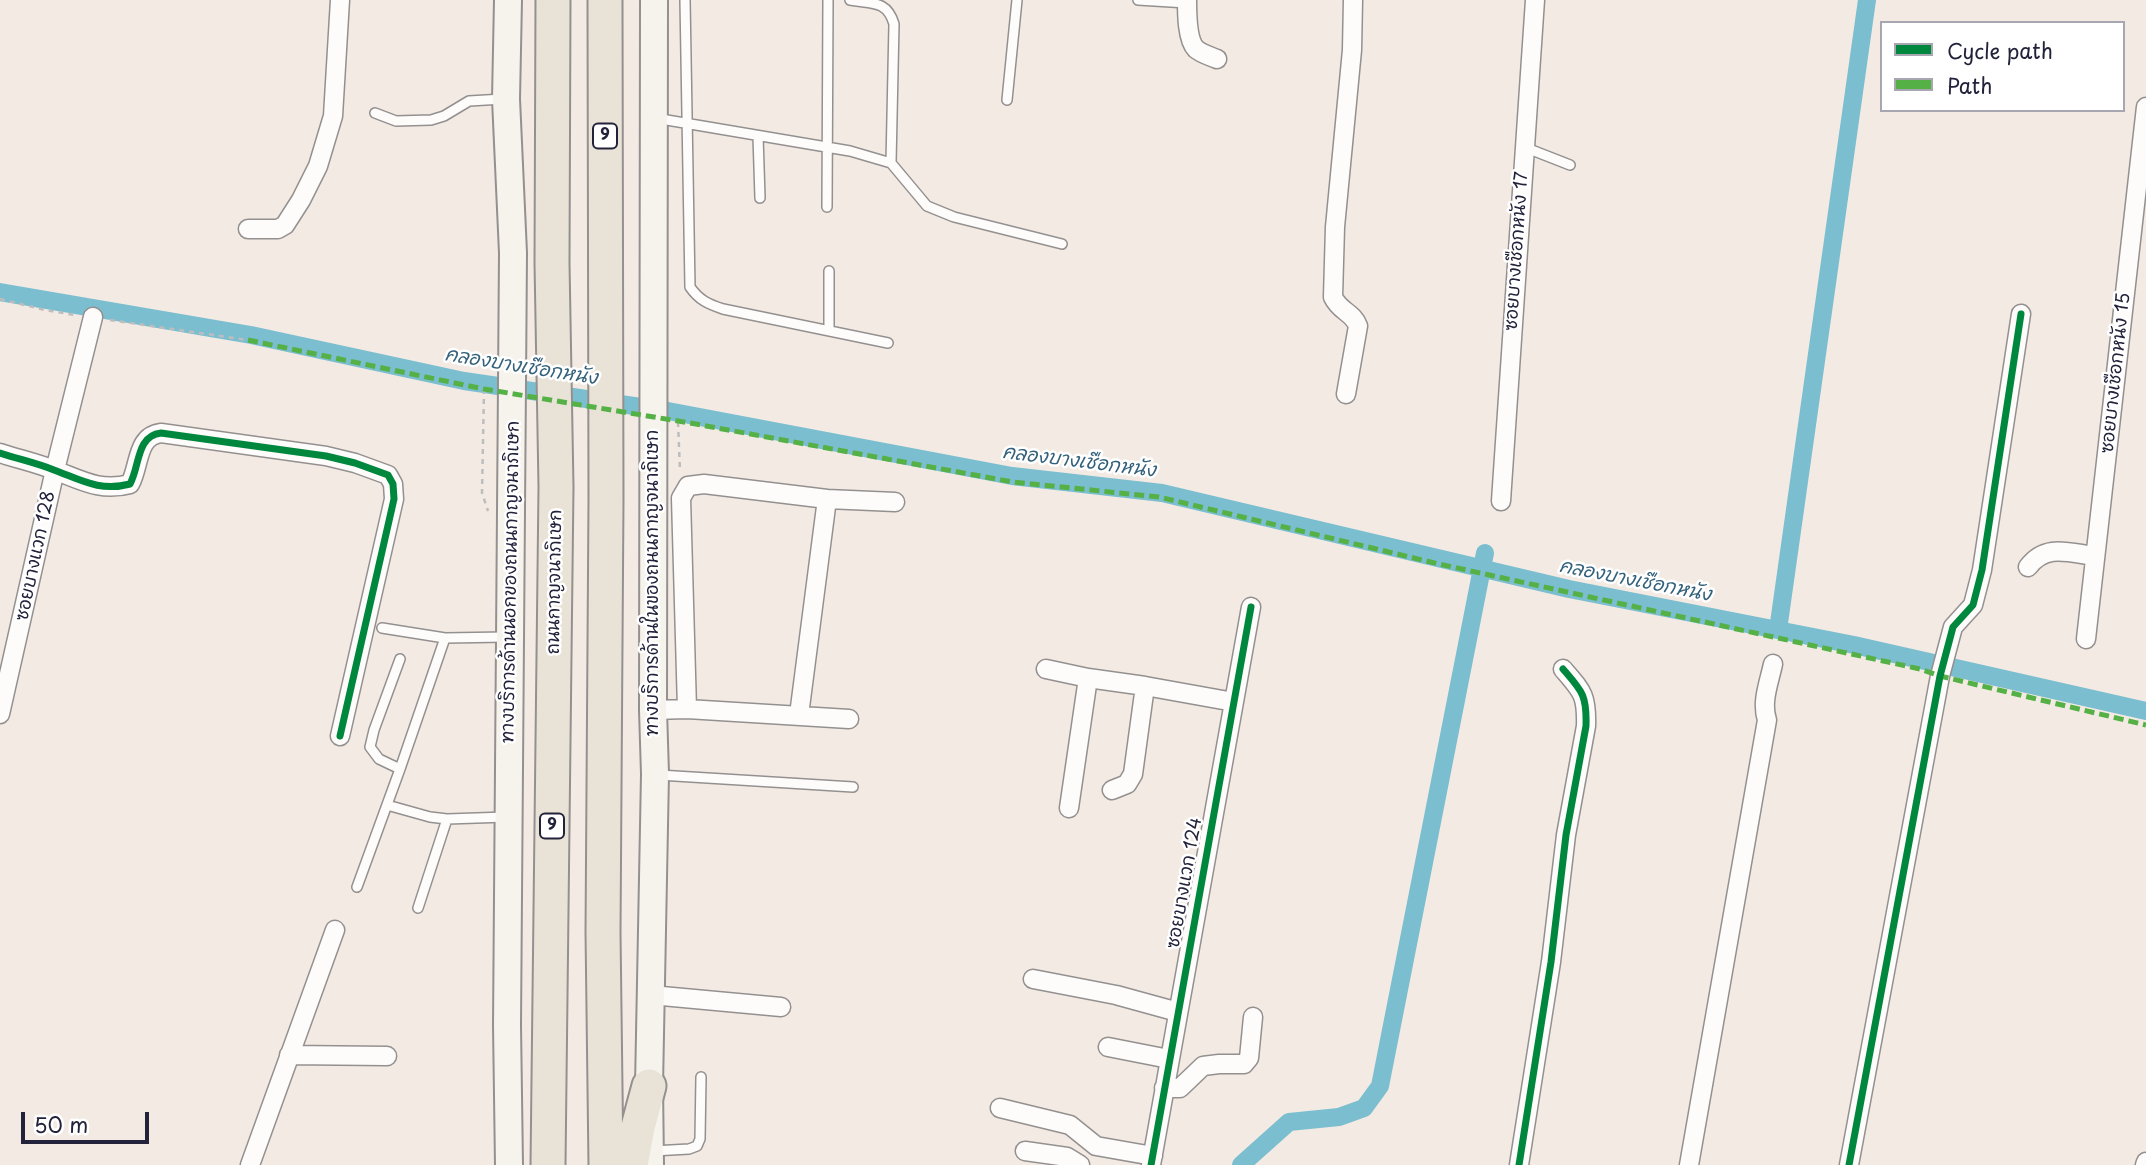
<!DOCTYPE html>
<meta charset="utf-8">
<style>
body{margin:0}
#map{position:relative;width:2146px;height:1165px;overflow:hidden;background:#f3ebe3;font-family:"Playpen Sans",sans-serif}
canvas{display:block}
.legend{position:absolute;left:1880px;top:21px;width:245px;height:91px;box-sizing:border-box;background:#fff;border:2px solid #a7a7b1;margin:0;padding:9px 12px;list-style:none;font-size:21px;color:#22223b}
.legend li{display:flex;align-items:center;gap:14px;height:35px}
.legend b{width:35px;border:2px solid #a7a7b1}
.scale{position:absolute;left:21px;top:1112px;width:128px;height:32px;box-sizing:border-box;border:4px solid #22223b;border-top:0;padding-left:9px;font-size:21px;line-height:24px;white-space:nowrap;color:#22223b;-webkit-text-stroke:5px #fff;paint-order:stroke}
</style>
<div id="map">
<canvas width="2146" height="1165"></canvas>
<ul class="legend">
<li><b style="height:9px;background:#00873e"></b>Cycle path</li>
<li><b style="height:9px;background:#55b146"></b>Path</li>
</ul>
<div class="scale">50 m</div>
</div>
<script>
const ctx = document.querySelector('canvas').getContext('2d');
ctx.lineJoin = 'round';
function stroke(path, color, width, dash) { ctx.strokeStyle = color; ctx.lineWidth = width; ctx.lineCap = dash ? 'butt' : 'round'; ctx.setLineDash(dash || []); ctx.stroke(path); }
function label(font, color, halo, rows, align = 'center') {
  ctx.font = font + ' "Playpen Sans","Playpen Sans Thai",sans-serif'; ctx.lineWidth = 5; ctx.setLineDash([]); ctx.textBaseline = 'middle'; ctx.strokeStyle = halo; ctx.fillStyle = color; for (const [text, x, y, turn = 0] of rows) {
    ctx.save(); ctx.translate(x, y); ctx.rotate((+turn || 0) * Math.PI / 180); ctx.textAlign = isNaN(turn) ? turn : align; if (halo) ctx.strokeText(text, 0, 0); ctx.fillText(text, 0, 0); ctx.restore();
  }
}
stroke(new Path2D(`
 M0 292 251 335 464 381 668 411 1012 476 1162 493 1569 589 1854 645 2146 711
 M1778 630 1867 0
 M1241 1165 1289 1122 1339 1117 1364 1108 1380 1086 1485 553`), '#7bbed0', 18);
const lane = new Path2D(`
 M685 0 690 287C699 300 708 304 723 309L888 343
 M850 0C872 4 887 0 894 24L891 163
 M1138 0 1187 3
 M1007 100 1017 0
 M375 113 396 121 431 120 444 116 469 101 503 99
 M655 118 850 151 891 163 927 206 954 217 1062 244
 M758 136 760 198
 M1524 147 1570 165
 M827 207 828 0
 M829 271V331
 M382 628 445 638 506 637
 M400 659 374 730 370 747 379 759 400 769
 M659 775 853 787
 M387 805 430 817 447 819 506 817
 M357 887 400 769 445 638
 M418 908 447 819
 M653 1151 689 1149 697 1146 700 1139 701 1077`);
const street = new Path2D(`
 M1187 0C1187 13 1187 40 1196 49 1202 54 1210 56 1217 59
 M248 229H278L285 225 301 200 318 166 333 116 340 0
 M1346 394 1358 326C1353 312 1340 312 1333 297L1335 227 1352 50 1353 0
 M0 453C18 459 37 463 54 470 81 480 100 492 130 484 140 466 136 436 161 433L326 456 355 463 388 475 393 484 394 499 340 736
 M1501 501 1535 0
 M2028 567C2046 543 2069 553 2095 556
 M2086 639 2146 107
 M1046 669 1088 678 1145 686 1234 702
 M687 709 849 719
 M653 710 687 709 681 498 688 486 704 484 827 499 895 502
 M0 714 55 470 93 317
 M799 715 827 499
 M1112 790 1127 784 1133 774 1145 686
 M1069 808 1088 678
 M1033 979 1116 995 1178 1012
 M651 995 781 1007
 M1108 1047 1169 1059
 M289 1055 387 1056
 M1164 1088H1180L1203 1066 1219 1064H1244L1249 1058 1253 1017
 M1000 1108 1070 1125 1096 1146 1153 1156
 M1025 1151 1067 1157 1080 1165
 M250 1165 335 930
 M1151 1165 1251 607
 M1519 1165 1551 962 1566 835 1586 726C1587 695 1582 691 1563 669
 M1689 1165 1767 720C1761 702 1769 683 1773 664
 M1849 1165 1940 676 1953 627 1973 605 1982 570 2021 314
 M2145 1165 2146 1162`);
const secondary = new Path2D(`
 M508 0 506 99 513 253 507 1025 509 1165
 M650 1165 649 1086 655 774 653 710 654 0`);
const highway = new Path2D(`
 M605 0 606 500 603 932 606 1165
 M548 1165 556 487 552 263 553 0
 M631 1165 638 1127 649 1086`);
stroke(lane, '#949090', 12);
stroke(street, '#949090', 21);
stroke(secondary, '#949090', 30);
stroke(highway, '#949090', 37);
stroke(new Path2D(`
 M0 299 45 310 75 315
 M110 320 248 340
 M484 389 482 493 488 511
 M678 422 680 471`), '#bebdbe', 2.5, [5, 5]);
stroke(lane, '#fdfcfb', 9);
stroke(street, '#fdfcfb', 18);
stroke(secondary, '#f6f2ec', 26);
stroke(highway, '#e9e2d7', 33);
stroke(new Path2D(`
 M248 340 484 389 690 423 1013 482 1159 497 1439 564 1920 669 1940 676 2146 725`), '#55b146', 5, [10, 5]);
stroke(new Path2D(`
 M0 453C18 459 37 463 54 470 81 480 100 492 130 484 140 466 136 436 161 433L326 456 355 463 388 475 393 484 394 499 340 736
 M1151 1165 1251 607
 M1519 1165 1551 962 1566 835 1586 726C1587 695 1582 691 1563 669
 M1849 1165 1940 676 1953 627 1973 605 1982 570 2021 314`), '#00873e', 7);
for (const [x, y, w] of [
 [605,136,24],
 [552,826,24]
]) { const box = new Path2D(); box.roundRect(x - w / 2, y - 12.5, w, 25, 5); ctx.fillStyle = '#fff'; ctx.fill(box); stroke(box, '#22223b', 2); }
label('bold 16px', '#22223b', null, [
 ["9",605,136],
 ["9",552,826]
]);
label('18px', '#22223b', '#fff', [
 ["ซอยบางเชือกหนัง 17",1517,251,-86],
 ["ซอยบางเชือกหนัง 15",2116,373,-84],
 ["ซอยบางแวก 128",36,556,-78],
 ["ทางบริการด้านนอกของถนนกาญจนาภิเษก",511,582,-89],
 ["ถนนกาญจนาภิเษก",555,582,-89],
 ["ทางบริการด้านในของถนนกาญจนาภิเษก",653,583,-90],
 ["ซอยบางแวก 124",1185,883,-80]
]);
label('italic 19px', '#33607a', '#fff', [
 ["คลองบางเชือกหนัง",521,367,9],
 ["คลองบางเชือกหนัง",1079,462,7],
 ["คลองบางเชือกหนัง",1635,581,11]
]);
</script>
